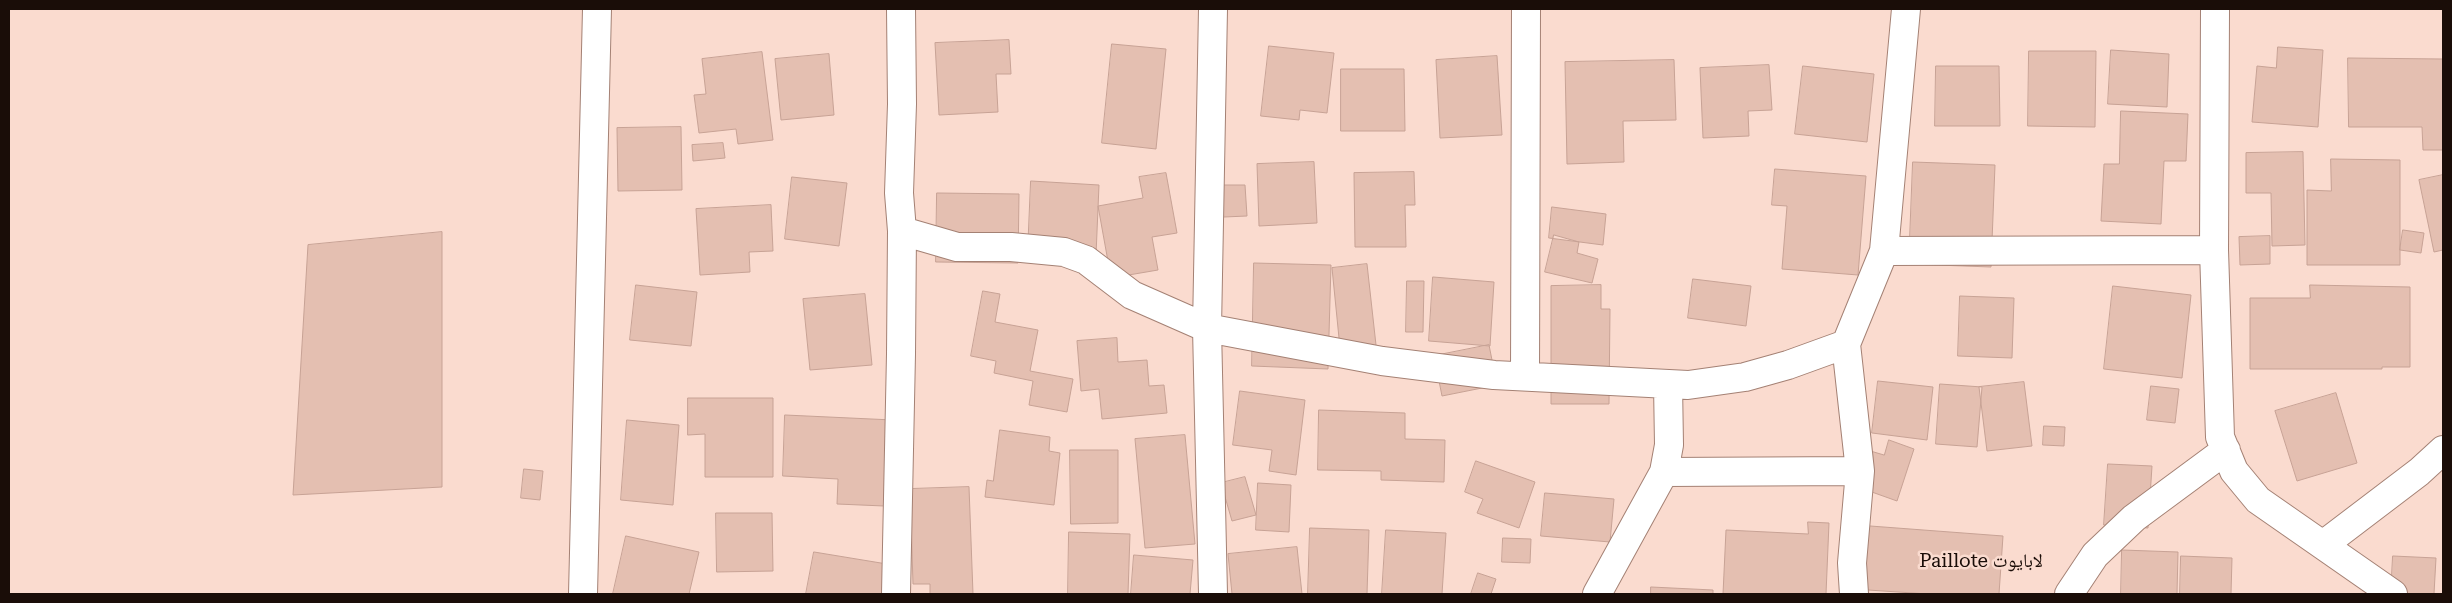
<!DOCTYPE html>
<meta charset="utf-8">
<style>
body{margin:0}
#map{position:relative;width:2452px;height:603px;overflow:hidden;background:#fadbcf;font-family:"Roboto Serif",serif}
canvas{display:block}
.frame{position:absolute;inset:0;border:10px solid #1a0d08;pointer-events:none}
</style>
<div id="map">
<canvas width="2452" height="603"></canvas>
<div class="frame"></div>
</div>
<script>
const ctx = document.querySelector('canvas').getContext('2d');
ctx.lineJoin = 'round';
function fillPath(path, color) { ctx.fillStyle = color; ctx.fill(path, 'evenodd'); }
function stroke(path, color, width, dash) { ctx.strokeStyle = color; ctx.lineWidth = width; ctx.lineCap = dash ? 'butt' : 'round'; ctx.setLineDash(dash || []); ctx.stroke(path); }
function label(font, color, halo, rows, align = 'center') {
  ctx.font = font + ' "Roboto Serif","Noto Naskh Arabic",serif'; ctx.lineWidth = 5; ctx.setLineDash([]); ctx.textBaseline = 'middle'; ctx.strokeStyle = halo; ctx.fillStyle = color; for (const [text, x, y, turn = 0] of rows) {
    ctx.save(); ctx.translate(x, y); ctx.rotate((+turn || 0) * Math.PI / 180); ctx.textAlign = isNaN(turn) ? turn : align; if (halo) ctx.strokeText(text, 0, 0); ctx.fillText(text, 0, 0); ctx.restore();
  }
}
const building = new Path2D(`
 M1009 40 1011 74H996L998 112 939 115 935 43Z
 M1112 44 1166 49 1156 149 1102 143Z
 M1269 46 1334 53 1327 113 1300 110 1299 120 1261 116Z
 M2278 47 2323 50 2318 127 2252 122 2257 66 2276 68Z
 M2111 50 2169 54 2167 107 2108 104Z
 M2029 51H2096L2095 127 2028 126Z
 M762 52 773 140 738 144 736 129 699 133 694 95 706 94 702 59Z
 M829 54 834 115 781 120 775 59Z
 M1497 56 1502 135 1440 138 1436 60Z
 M2348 58 2443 59V150H2423L2422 127H2349Z
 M1674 60 1676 120 1623 121 1624 162 1567 164 1565 62Z
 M1769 65 1772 110 1748 111 1749 136 1703 138 1700 68Z
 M1803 66 1874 74 1867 142 1795 134Z
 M1936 66H1999L2000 126H1935Z
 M1341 69H1404L1405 131H1341Z
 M2121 111 2188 114 2186 161H2164L2161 224 2101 221 2104 164H2119Z
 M681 127 682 190 618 191 617 128Z
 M723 143 725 158 693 161 692 145Z
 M2303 152 2305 245 2272 246 2271 193H2246V153Z
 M2331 159 2400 160V265H2307V190L2331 191Z
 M1314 162 1317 223 1259 226 1257 164Z
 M1913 162 1995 165 1991 267 1909 264Z
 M1775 169 1866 176 1858 275 1782 269 1787 206 1772 205Z
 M1414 172 1415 205H1405L1406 247H1355L1354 173Z
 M1166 173 1177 233 1152 237 1158 270 1111 278 1098 206 1143 198 1139 177Z
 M2443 175V250L2434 252 2419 180Z
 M792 177 847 183 839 246 785 239Z
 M1031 181 1099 185 1096 255 1028 251Z
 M1223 185H1245L1247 216 1224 217Z
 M937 193 1019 194 1018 263 936 262Z
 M771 205 773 251 749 252 750 272 700 275 696 209Z
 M1552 207 1606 214 1603 245 1549 238Z
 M2403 230 2424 233 2421 253 2400 250Z
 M442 232V487L293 495 308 245Z
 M1554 235 1579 242 1577 253 1598 259 1592 283 1545 272Z
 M2270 236V264L2240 265 2239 237Z
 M1254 263 1331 265 1328 369 1252 366Z
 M1367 264 1377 354 1341 358 1332 268Z
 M1433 277 1494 282 1490 346 1429 341Z
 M1693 279 1751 286 1746 326 1688 318Z
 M1407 281H1424L1423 332H1406Z
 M636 285 697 292 691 346 630 340Z
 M1601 285V309H1610L1609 404H1551V286Z
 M2310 285 2410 287V367H2382V369H2250V298H2310Z
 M2113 286 2191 295 2182 378 2104 369Z
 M983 291 1000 294 995 322 1038 330 1030 371 1073 379 1067 412 1029 405 1033 381 994 373 996 361 971 356Z
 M865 294 872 365 810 370 803 299Z
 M1960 296 2014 298 2012 358 1958 356Z
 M1117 338 1118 362 1147 360 1149 386 1164 385 1167 413 1102 419 1099 389 1081 391 1077 341Z
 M1489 345 1497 385 1442 396 1434 356Z
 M1878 381 1933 387 1927 440 1872 433Z
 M2024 382 2032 446 1987 451 1979 387Z
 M1940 384 1982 387 1977 447 1936 444Z
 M2151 386 2179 389 2175 423 2147 420Z
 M1240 391 1305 400 1296 475 1269 471 1272 450 1233 445Z
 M2336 393 2357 463 2297 481 2275 411Z
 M688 398H773V477H705V434L688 435Z
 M1319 410 1405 413V439L1445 440 1444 482 1381 480V471L1318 470Z
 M785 415 893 420 886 461 884 506 837 504 838 479 783 476Z
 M627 420 679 425 673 505 621 500Z
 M2044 426 2065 427 2064 446 2043 445Z
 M1000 430 1050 437 1049 451 1060 453 1054 505 985 497 987 480 993 481Z
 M1185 435 1195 544 1145 548 1135 439Z
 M1889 440 1914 449 1897 501 1855 486 1867 450 1884 455Z
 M1070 450H1118V523L1071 524Z
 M1476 461 1535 482 1519 528 1477 513 1483 499 1465 492Z
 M2108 464 2152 466 2148 528 2104 525Z
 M524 469 543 471 540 500 521 498Z
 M1245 477 1256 515 1232 521 1221 483Z
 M1258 483 1291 485 1289 532 1256 530Z
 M969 487 973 594H930V584H913L910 489Z
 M1545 493 1614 499 1610 542 1541 536Z
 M716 513H772L773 571 717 572Z
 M1808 522 1829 523 1826 594H1723L1726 530 1808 534Z
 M1857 525 2003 536 1999 594H1928L1853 589Z
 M1310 528 1369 530 1367 594H1308Z
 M1386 530 1446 533 1442 594H1382Z
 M1069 532 1130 534 1128 594H1068Z
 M626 536 699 552 689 594H613Z
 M1503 538 1531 539 1530 563 1502 562Z
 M1297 547 1302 594H1232L1228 554Z
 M2122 550 2178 552 2177 594H2121Z
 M814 552 893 565 888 594H806Z
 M1134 555 1193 560 1190 594H1131Z
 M2181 556 2232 558 2231 594H2180Z
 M2393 556 2436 558 2434 594H2391Z
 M1478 573 1496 579 1491 594H1471Z
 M1651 587 1713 590V594H1651Z`);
fillPath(building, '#e4bfb1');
stroke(building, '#c7a295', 1);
const street = new Path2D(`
 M901 9 902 104 899 193 902 231 957 247H1011L1064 252 1086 260 1132 295 1207 328 1382 361 1494 375 1688 385 1745 377 1788 365 1846 344
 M1213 9 1207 328 1213 594
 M2215 9 2214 250 2220 437 2234 471 2258 500 2393 594
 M1884 251 2214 250
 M1525 376 1526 9
 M1664 472 1860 471
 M2323 545 2419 472 2443 450
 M583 594 597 9
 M896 594 901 354 902 231
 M1597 594 1664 472 1669 445 1668 384
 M1854 594 1852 563 1860 471 1846 344 1884 251 1906 9
 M2069 594 2095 555 2134 518 2226 450`);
stroke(street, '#a48174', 30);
stroke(street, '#fff', 28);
label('19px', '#1a0d08', '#fadbcf', [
 ["Paillote لابايوت",1981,561]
]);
</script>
